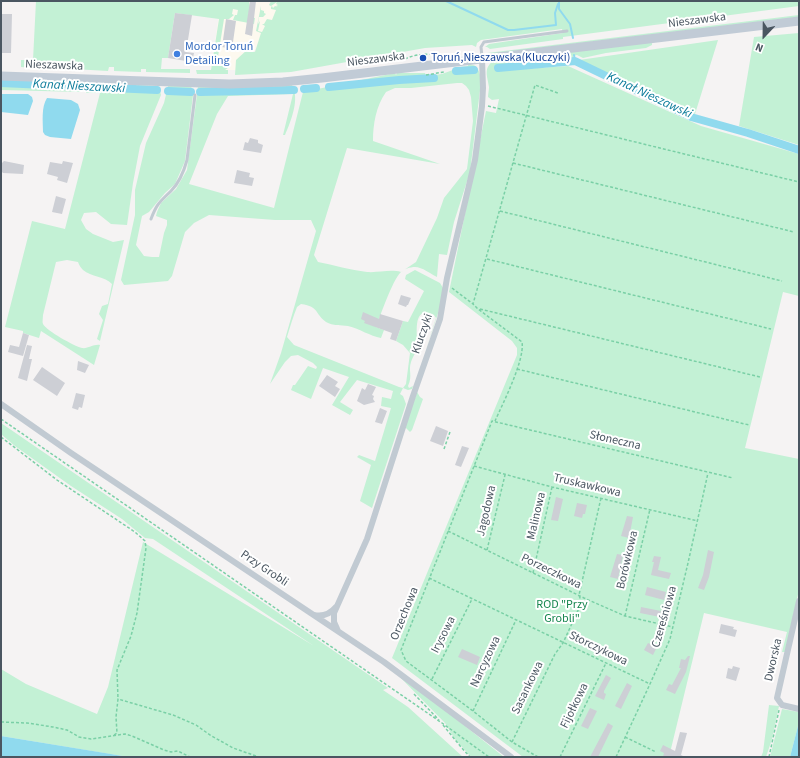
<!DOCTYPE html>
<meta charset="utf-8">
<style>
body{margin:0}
#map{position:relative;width:800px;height:758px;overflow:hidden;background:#f5f3f3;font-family:"Source Sans 3",sans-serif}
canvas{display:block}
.frame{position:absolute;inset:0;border:2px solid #4a5661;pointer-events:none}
.north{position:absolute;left:744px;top:16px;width:40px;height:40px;-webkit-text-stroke:3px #fff;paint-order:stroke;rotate:202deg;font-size:11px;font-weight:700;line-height:16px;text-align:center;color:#4a5661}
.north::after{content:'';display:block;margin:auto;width:14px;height:18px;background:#4a5661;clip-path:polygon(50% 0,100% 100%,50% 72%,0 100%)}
</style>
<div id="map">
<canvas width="800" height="758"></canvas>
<div class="frame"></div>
<div class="north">N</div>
</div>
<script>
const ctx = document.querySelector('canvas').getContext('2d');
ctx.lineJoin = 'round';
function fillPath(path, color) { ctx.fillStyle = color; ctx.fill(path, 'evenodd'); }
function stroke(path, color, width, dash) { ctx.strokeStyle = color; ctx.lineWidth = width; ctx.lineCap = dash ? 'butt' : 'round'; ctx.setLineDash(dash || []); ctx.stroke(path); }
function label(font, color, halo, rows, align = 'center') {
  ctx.font = font + ' "Source Sans 3",sans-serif'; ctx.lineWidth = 4; ctx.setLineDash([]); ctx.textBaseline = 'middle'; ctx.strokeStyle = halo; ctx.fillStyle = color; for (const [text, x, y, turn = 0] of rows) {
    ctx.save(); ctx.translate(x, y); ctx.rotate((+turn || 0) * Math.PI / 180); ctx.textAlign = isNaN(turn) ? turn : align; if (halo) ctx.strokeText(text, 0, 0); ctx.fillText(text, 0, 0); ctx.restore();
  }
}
fillPath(new Path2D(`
 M221 1H282L274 23 241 70H211Z`), '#fdf9ef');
fillPath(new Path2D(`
 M36 1H249L250 7 248 17 255 18 254 24 233 20 235 15H237L238 10 233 9 232 14 234 15 229 19H224L217 63 226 64 228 68 225 70H228V74H197L196 70H211L219 19 175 13 168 58H162L161 69H190V73L146 72V69H141V72L114 71V67H109L108 71 73 69 72 65H66V70L21 67V60H33Z
 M271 1H799V6L563 37V39L490 49 487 47H485L489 44 563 33 562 29 481 40 477 43 476 47 472 45 425 48 291 72 235 75 236 60 247 50 255 52 261 33 256 31 261 6V10L264 11V13L266 14 263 17H259L258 24 260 21 258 31 262 32 265 26 262 24H264L267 19 272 20 276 10 271 9V7L272 6 273 8 275 6 278 7 276 6 278 5 276 4 277 2 271 6 269 5Z
 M799 15V17L490 54 487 53Z
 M799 33V145L739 126 754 37Z
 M718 40 695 114 607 76 579 60Z
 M652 42V45L646 48 606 53 583 58 577 55 573 56 574 60H570L568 57 558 59 556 62 507 66 506 67H521L522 69 568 66 701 126 799 154V296L783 292 745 448 799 459V590L785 652H782L787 632 704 613 669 757H523L392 658 517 355V348L512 341 449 292 486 111 496 113 499 99 492 100 488 97C488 94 489 90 489 87 488 78 483 69 492 62Z
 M468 64C479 64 480 73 481 82L470 172 454 222 447 255 439 254 437 277C431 274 422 267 415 267 410 267 404 269 400 273 393 280 380 316 376 327L384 330 381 338C370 336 360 329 348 326 341 325 333 326 326 322 314 313 320 307 301 304L297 307C293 317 290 327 287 337L294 345 399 387 403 388 406 384 410 353 403 345 396 341 403 321 408 322 424 291 405 279 406 275 415 270 440 283 443 288 441 304 424 356 436 318 434 315C411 304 418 336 417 347 416 353 413 356 411 362 408 371 413 375 408 386L409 388 413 386 412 389 408 390 403 388 400 394 403 396 406 404 372 508 360 501 371 465 357 457 359 455 375 461 391 408 381 406 382 397 391 399 393 391 357 380 340 402 353 410 350 415 332 405 349 377 323 368 311 399 291 390 293 385H295L308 366 316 369 317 367 313 363 298 355 291 356 285 362 270 384 281 353 316 231 311 220H275L209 215 194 223 185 232 172 276 168 281 124 285 121 280 135 215V190L146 143 164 103 168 86 191 85 193 95 185 161 175 184 165 193 149 212 142 216 136 245 144 256 152 257H159L164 233 167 225V220L156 216 157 212 161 203 176 189 187 170 198 87 292 85C300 99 291 121 285 135H283L293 94 228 96 217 114 189 184 274 208 303 92 395 73 396 75 397 73H425L426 76 442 74 461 67 468 66ZM457 83H462L466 86 469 90 471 97 473 121 467 169 444 198 437 218 416 262 401 272C390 269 378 273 367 272 350 270 334 265 318 262L314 255 347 148 440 164 373 141C373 124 376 106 386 92L395 88H411Z
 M1 79 77 83 80 84 81 92 1 90Z
 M88 83 155 86 159 87 161 95 140 146 133 183 127 225 111 224 96 212 84 213 81 220 86 229 93 234 113 242 124 240 100 341 97 339 103 320 99 314 102 306 108 304 112 284C105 276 91 277 83 270 81 268 79 265 78 262L67 260 56 262 43 315C43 318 42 322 43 324 47 331 74 346 82 348 88 349 93 344 100 345L94 365 41 331 39 338 23 333V331L5 327 32 221 65 229 100 93H86V89Z
 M417 392 420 397 423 399 412 430 410 432 405 427Z
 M1 423 388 688 383 690 408 707 463 757H128L1 736V669L26 684 97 714 108 687 143 542 314 646 153 539 145 538 122 519 71 486 15 446 1 434Z
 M394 671 407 680 504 757H471L454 738 445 723Z
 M769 705 779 706 772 739 766 757H761L763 752Z
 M782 709 799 712V722L790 757H770Z`), '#c3f1d5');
fillPath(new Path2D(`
 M1 94H28L32 97 33 101 28 115 1 112Z
 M47 98 71 100 78 104 80 110 71 139 50 137 45 135 43 132C43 122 41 107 47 98Z
 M799 722V757H790Z
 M1 736 111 754 128 757H1Z`), '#90daee');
stroke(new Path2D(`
 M446 1 508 30H514L556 25 555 13 558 4
 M559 1V9L570 24 573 38
 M574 55 575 61`), '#90daee', 2);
stroke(new Path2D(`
 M498 68 575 61 691 117 748 133 799 150
 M456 71 474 70
 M1 83 157 90
 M329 87 399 80 434 78
 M304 89 316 88
 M168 91 191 92
 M200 92 294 90`), '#90daee', 8);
fillPath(new Path2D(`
 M250 1H256L252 36 245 34Z
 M175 13 192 15 186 52 194 53 192 62 168 58Z
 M1 14H12L11 53H1Z
 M226 19 236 21 232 49 222 47Z
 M250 138 258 140V143L263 145 261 153 243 150 245 142 248 143Z
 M4 161 24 165 23 174 3 173 1 171 2 163Z
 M63 161 73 163 67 183 57 180 58 177 47 174 50 162 62 164Z
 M237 170 250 173 249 177 254 178 252 186 234 183Z
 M56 196 66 199 62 214 52 212Z
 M401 295 411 298 408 305H407L406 307 398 304Z
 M363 312 379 319 380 314 403 321 396 341 390 339 392 333 364 323 365 321 361 319Z
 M23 333 29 335 23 356 8 352 10 345 19 347Z
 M27 345 32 346 29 359H32L27 381 18 378Z
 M78 361 89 365 85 373 77 370Z
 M42 367 65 383 57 396 33 380Z
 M327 375 338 382 335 386 340 389 335 397 319 386Z
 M368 384 376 387 372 395 374 396 373 399 375 402 364 405 357 401 362 388 365 390Z
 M76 393 85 395 82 408 79 407 78 410 72 408Z
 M380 408 387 411 382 424 375 422Z
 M436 426 448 431 443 446 430 441Z
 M462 446 469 448 461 467 455 465Z
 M556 497 563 499 558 521 551 520Z
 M577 503 587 505 585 514H583L582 518 574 516Z
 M627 516 633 517 629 538 621 536Z
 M708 550 714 552 709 577 704 590 698 588 703 575Z
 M617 554 623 555 618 579 610 577Z
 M654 556 661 557 658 570 671 573 669 579 651 575 654 562H652Z
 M647 587 666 592 664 600 645 595Z
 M641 607 661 611 660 617 640 613Z
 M721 624 734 627 733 629 737 630 735 637 719 633Z
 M648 643 657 647 653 655 644 650Z
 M462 649 480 657 477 665 458 657Z
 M688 656H690L686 672 675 694 666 690 669 684 672 685 681 668H679L681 659 685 660Z
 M733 666 740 668 736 681 726 678 728 668 732 669Z
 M606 675 611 678 604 691V693L606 694 604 700 595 696Z
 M627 683 632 686 621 709 615 706Z
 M590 708 597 711 588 729 581 726Z
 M608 723 613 726 598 757H590Z
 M680 732 687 733 681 755 685 757H663L664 753 660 751 663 745 675 751Z`), '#cdcfd5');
stroke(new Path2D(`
 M405 59C417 53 429 54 442 55
 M426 75 444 72
 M488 106 799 182
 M513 163 794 232
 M500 211 782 281
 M487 259 771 329
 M452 288 473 304
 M480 309 760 377
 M517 369 749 425
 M1 419 442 723 489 757
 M495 421C503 403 525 360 522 342L478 309 473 304 535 85 558 93
 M1 437 57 480 135 532 145 541 146 548 137 613 131 636 117 670 118 699
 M444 449 450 432
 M474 466 552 487 698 521
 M448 531 584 598 625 616 673 627
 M487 550 505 475
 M533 573 552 487
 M429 578 650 684
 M625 616 650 509
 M432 679 472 599
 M414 694 439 720
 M473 711 516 620
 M1 722 27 723 53 727 67 730 79 737 91 739 125 734 132 736 164 750 171 752 178 751 190 757
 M443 725 461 747 470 757
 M114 735 117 733 116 717 118 699 173 715 196 725 210 735 233 748 259 757
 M625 737 656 752
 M512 742 555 654 563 643 580 606 581 601 579 595 601 498
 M538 757 512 742 473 711 406 661 401 650 492 421 733 478
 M560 757 606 663
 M616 757 650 684 670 639 688 563 708 473
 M769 757 779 710`), '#7ad0a6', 1.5, [3, 2]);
stroke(new Path2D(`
 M482 57 481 47 484 42 567 31
 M151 219C157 203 160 202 171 191 180 182 184 171 187 160L195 95`), '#c1cad2', 3);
stroke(new Path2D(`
 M1 404 71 453 384 662 511 757
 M799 601 777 698 782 705 799 709
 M314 615C323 617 330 614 336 607
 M338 631 334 622V613L367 539 413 396 440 319 447 278 475 160 482 106 483 88 482 59`), '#c1cad2', 6);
stroke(new Path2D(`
 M1 76 230 84 283 82 322 78 799 21`), '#c1cbd6', 9);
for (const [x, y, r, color] of [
 [177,54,4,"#3f7fe0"],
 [423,58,4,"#1a4fb4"]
]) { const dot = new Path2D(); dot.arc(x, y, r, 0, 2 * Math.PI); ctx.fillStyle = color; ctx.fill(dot); stroke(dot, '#fff', 1.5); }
label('12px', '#4a5661', '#fff', [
 ["Nieszawska",697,21,-7],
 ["Nieszawska",376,60,-7],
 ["Nieszawska",54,66,2],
 ["Kluczyki",423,334,-71],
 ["Słoneczna",615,441,13],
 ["Truskawkowa",587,486,13],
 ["Jagodowa",487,511,-77],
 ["Malinowa",537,516,-77],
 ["Borówkowa",628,560,-77],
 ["Przy Grobli",264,569,34],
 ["Porzeczkowa",551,572,26],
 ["Orzechowa",405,614,-68],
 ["Czereśniowa",665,617,-74],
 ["Irysowa",444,635,-63],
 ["Storczykowa",598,649,26],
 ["Dworska",774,660,-77],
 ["Narcyzowa",486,662,-65],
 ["Sasankowa",528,688,-64],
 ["Fijołkowa",575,706,-64]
]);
label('12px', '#366cbe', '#fff', [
 ["Mordor Toruń",185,47],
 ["Detailing",185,61]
], 'left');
label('12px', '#164399', '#fff', [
 ["Toruń,Nieszawska(Kluczyki)",431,58]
], 'left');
label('12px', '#17864f', '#fff', [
 ["ROD \"Przy",562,605],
 ["Grobli\"",562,619]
]);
label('italic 13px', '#0c7c9b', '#fff', [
 ["Kanał Nieszawski",79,87,3],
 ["Kanał Nieszawski",649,96,25]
]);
</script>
